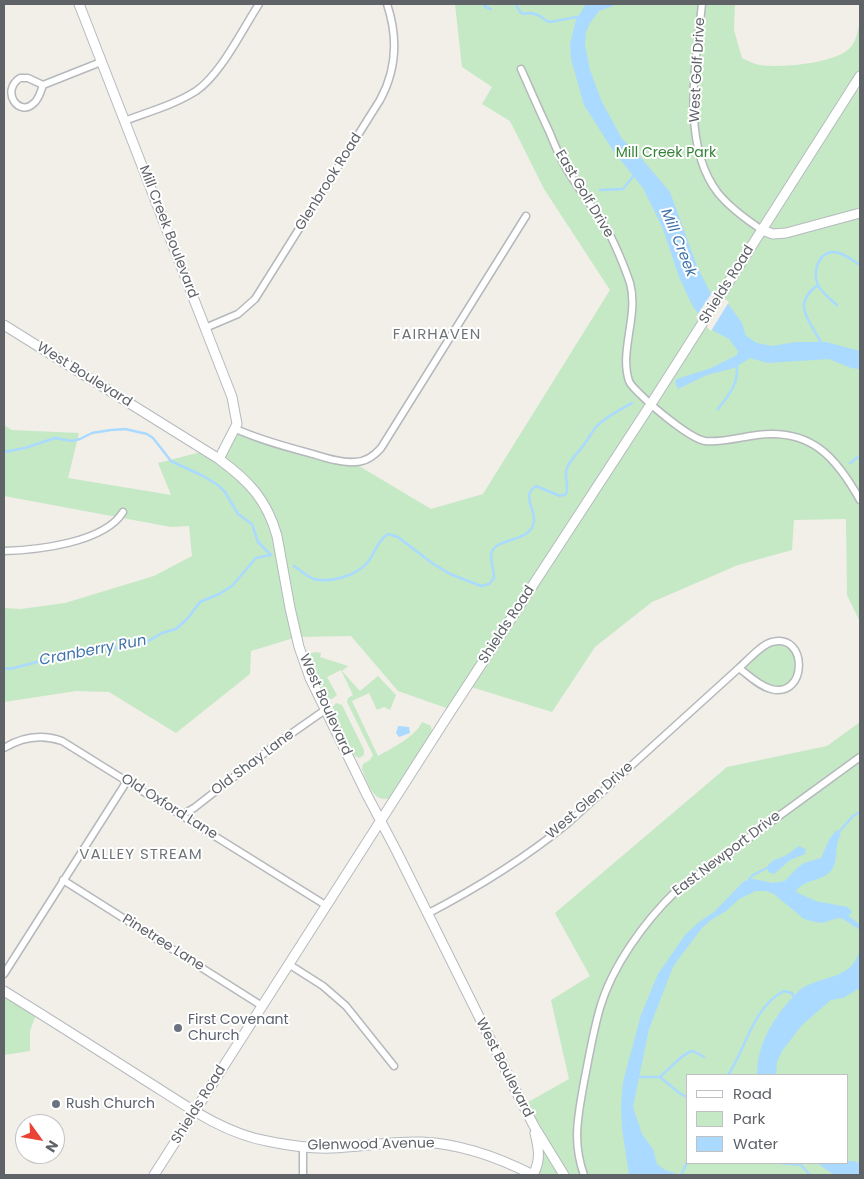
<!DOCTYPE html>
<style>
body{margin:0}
#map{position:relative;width:864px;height:1179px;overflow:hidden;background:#f1efe8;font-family:Poppins,sans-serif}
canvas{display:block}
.frame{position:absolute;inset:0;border:5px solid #5f6368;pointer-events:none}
.legend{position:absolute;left:686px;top:1074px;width:162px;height:90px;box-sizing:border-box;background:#fff;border:1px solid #bfc1c3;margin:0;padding:6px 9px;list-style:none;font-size:15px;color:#5f6368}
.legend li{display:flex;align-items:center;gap:10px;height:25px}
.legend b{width:25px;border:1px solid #bfc1c3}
.north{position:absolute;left:15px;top:1114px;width:50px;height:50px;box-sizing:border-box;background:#fff;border:1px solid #bfc1c3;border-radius:50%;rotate:122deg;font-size:14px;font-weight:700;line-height:20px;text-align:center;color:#5f6368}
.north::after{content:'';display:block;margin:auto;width:18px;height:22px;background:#ea4335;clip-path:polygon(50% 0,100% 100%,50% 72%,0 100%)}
</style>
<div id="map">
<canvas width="864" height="1179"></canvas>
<div class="frame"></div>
<ul class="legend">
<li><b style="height:6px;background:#fff"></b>Road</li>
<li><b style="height:14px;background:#c5e8c5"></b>Park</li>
<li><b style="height:14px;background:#aadaff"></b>Water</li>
</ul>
<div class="north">N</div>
</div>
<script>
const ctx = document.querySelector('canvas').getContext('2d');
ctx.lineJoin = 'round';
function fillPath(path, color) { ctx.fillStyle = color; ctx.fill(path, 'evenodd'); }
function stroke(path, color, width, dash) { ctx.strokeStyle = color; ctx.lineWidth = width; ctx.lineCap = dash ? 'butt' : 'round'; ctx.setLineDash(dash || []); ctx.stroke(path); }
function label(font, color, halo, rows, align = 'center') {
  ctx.font = font + ' Poppins,sans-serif'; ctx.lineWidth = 4; ctx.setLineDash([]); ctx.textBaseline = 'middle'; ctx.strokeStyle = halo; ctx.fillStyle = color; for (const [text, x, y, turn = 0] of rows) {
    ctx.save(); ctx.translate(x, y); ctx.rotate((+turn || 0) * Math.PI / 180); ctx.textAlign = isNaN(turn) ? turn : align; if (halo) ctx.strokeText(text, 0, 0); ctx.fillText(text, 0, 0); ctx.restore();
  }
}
fillPath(new Path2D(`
 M455 4H735L734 30 742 58C748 61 754 64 760 65 781 68 834 64 850 48 857 40 858 30 860 20V76L853 87 860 91V622L847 595 846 519 794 520 792 550 738 565 652 602 595 647 552 712 468 686 452 710 398 691 351 636 297 637 251 651 250 674 176 733 109 692 76 691 4 702V608L21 609 65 603 154 576 192 556 189 526 171 527 4 496V425L12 430 79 433 68 478 171 495 158 463 205 451 219 459 236 429 354 463 431 509 483 494 610 290 544 189 510 121 482 104 492 87 462 67Z
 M785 642 799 657 793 683 772 689 739 668 767 644Z
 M316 652 321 653 320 657 348 666 342 671 360 691 378 676 396 695 390 710 384 707 377 710 369 693 352 701 378 756C391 749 416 736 422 722L431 726 432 734 390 798C373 804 367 781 362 769L363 764 370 760 373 755 347 702 348 698 353 695 341 670 327 677 337 695 332 699 326 698 308 659 311 653Z
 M336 703 342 705 364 750V755L359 758 354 755 331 709Z
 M860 722V1175H533L539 1151 523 1105 569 1079 551 1000 590 976 555 913 727 767 827 746ZM688 1075H848V1163H688Z
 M4 993 37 1012 30 1031V1051L4 1055Z`), '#c5e8c5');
fillPath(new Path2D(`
 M586 4H618L599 11 590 23 586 32 585 45 590 70 602 102 622 139 635 151 670 192 697 266 710 292 729 305 742 323 746 336 757 343 772 346 796 342H826L860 351V369L851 368 829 359 768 363 750 358 734 368 707 375 678 389 675 382 677 379 711 368 737 355 738 351 729 339 714 331 704 322 692 305 679 277 663 229 643 188 614 152 584 105 571 59 570 44 576 20Z
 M398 726 409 727 410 733 399 737 396 733Z
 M836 830 841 835C833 846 840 861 830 872 821 881 803 880 796 891L798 893 816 901 847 907 851 910 852 913 848 915 860 925V947V930L843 919 838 918 822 923 815 922 804 919 774 894 767 891H756L739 899 726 911 711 920 702 928 680 957 673 967 649 1029 633 1107 642 1134 653 1149 657 1164 665 1170 681 1175H629L622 1128 621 1105 623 1082 641 1015 658 974 685 935 699 922 714 912 744 881 754 879 773 883 785 881 797 868 804 863 821 858 829 840Z
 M799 846 806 849 805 854 790 860 774 874 768 872V865L774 860 785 856Z
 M860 948V988L843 998 831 1000 802 1025 782 1051 777 1062 776 1075H757C757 1046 771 1022 790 1000 795 996 798 990 804 987 826 975 854 979 860 948Z
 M848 1161H855L860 1164V1175H834L817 1163H848Z`), '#aadaff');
fillPath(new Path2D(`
 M713 291 729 302 711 331 696 317Z`), '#f1efe8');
stroke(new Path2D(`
 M483 4 486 7 491 9
 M516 4C523 21 524 10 535 14 541 15 544 21 550 22L577 17
 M600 190 623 189 635 174
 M818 285C790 305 811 321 821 343
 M837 305C830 299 822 293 818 285 811 270 821 247 839 253 846 255 854 261 860 265
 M718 409C729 394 738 386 737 366
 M4 452 25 448 55 438 72 441 80 439 92 433 111 430 125 429 147 434 153 438 171 461 203 476 218 485 225 492 238 514 252 524 258 542 271 555
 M850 463 860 456
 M294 566C300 570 307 577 314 579 331 583 356 576 368 562 375 553 377 541 388 534L398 537 432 563 450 574 481 586 489 584 494 578C494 571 491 562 491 555 493 536 532 544 534 521 535 507 521 496 536 486L560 496 566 494C570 484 563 477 567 468 570 460 578 453 583 446 588 440 591 433 596 427 605 417 620 410 632 403
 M4 668 10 669 60 656 107 648H124L145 643 162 633 176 629 188 618 200 602 219 594 232 586 256 558 271 555
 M838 833 853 816 860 812
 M749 880 753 875 767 868
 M728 1075C747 1047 752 1008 784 991L792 993 794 997
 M638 1077H660L678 1092 688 1098
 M660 1077C669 1070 683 1052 693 1051L704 1057
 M780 1163 801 1165 810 1175
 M681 1175 688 1160`), '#aadaff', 2.5);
const street = new Path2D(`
 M702 4C696 62 680 144 718 193 730 208 747 220 762 230
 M521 69C530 89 539 110 549 131 554 143 559 156 566 168 578 189 594 208 606 228 614 241 625 268 630 283 639 315 619 351 629 381 631 386 637 391 641 395 653 407 689 438 705 441 721 443 741 437 757 435 811 428 836 457 860 500
 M20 78H28L43 85C41 91 39 99 34 103 19 118 0 91 20 78Z
 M43 85 101 62
 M124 121C148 112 174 105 196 91 221 74 242 30 259 4
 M205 328 238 314 255 299 380 100C397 69 398 37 387 4
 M236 429C260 440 287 447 313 454 326 458 341 463 355 462 366 462 374 456 381 448L526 216
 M4 551C37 550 104 543 123 512
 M4 748C22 737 42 734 62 741L327 906
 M182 815 194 808 275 745 325 710
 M63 880 262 1006
 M427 914C477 888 524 859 568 823L739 668C747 661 762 644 772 642 808 632 808 699 771 689 759 686 748 675 739 668
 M290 965 323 986 346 1006 394 1066
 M4 974 127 781
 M303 1175V1146
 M584 1175C572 1142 578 1116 584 1082 589 1057 593 1032 600 1008 612 966 645 921 676 891L860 757`);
const secondary = new Path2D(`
 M79 4 232 397 237 424 219 459
 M762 230 773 234 786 233 860 213
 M4 325 219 459C249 481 267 500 277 536L290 608 299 647 310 678 367 795 397 852 523 1105 534 1126 564 1175
 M4 991C51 1020 98 1050 145 1080 182 1103 222 1133 267 1141 287 1145 310 1149 331 1148 361 1147 391 1141 422 1142 462 1144 498 1157 533 1175
 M154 1175 447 717 651 404 860 76
 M533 1175C541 1159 539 1150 535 1133`);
stroke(street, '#b5b8bc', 9);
stroke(secondary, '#b6babf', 11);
stroke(street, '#fff', 6);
stroke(secondary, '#fff', 9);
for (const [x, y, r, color] of [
 [178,1028,5,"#6b7280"],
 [56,1104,5,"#6b7280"]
]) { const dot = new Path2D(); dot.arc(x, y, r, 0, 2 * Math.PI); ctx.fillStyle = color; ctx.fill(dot); stroke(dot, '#fff', 2); }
label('14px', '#5f6368', '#fff', [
 ["West Golf Drive",698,70,-87],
 ["Glenbrook Road",329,182,-58],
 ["East Golf Drive",584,194,59],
 ["Mill Creek Boulevard",168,232,69],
 ["Shields Road",727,285,-58],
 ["West Boulevard",84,375,32],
 ["Shields Road",507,625,-57],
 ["West Boulevard",325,705,66],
 ["Old Shay Lane",253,763,-37],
 ["West Glen Drive",590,801,-41],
 ["Old Oxford Lane",169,807,32],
 ["East Newport Drive",727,854,-37],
 ["Pinetree Lane",163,943,32],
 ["West Boulevard",504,1068,63],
 ["Shields Road",199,1105,-58],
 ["Glenwood Avenue",371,1145,-1]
]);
label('14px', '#348238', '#fff', [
 ["Mill Creek Park",666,153]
]);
label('14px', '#5b616d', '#fff', [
 ["First Covenant",188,1020],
 ["Church",188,1036],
 ["Rush Church",66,1104]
], 'left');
label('italic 15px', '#4174aa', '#fff', [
 ["Mill Creek",678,243,68],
 ["Cranberry Run",93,651,-11]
]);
ctx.letterSpacing = '1px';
label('15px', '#70757a', '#fff', [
 ["FAIRHAVEN",437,335],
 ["VALLEY STREAM",141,855]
]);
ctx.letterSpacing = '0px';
</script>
